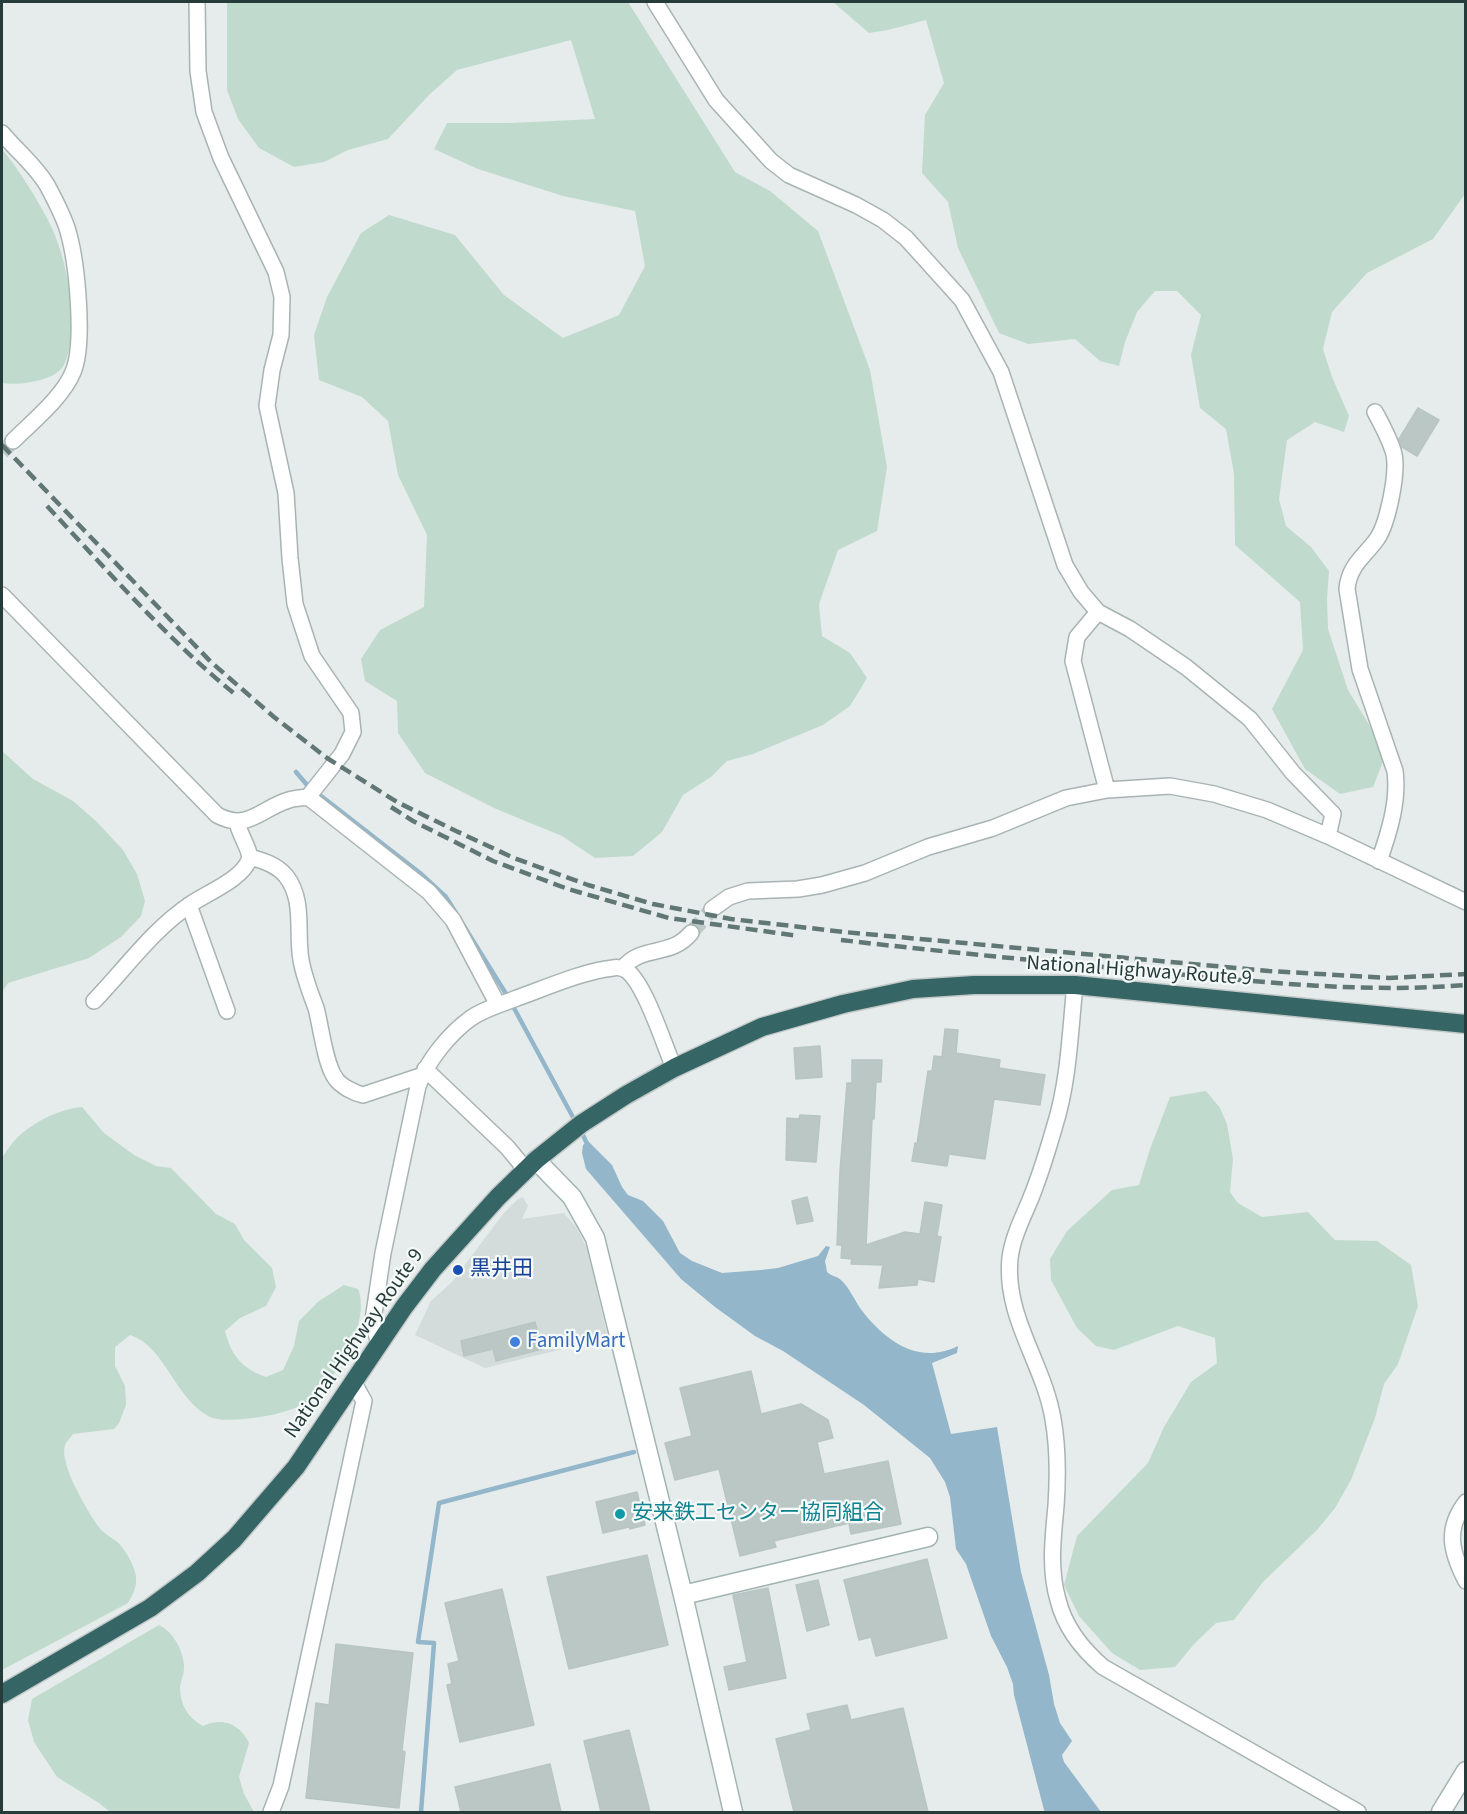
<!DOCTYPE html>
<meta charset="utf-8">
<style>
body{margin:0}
#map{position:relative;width:1467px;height:1814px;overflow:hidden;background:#e5eceb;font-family:"Source Sans 3",sans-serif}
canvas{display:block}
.frame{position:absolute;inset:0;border:3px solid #263c3b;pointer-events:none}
</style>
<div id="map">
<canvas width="1467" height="1814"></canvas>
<div class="frame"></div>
</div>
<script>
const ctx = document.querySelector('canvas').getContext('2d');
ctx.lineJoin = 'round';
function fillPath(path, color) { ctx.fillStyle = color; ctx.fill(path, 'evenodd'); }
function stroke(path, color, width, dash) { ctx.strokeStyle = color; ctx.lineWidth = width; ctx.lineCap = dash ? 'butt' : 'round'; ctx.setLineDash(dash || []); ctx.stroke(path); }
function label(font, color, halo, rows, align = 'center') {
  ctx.font = font + ' "Source Sans 3","Noto Sans JP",sans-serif'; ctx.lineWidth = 4.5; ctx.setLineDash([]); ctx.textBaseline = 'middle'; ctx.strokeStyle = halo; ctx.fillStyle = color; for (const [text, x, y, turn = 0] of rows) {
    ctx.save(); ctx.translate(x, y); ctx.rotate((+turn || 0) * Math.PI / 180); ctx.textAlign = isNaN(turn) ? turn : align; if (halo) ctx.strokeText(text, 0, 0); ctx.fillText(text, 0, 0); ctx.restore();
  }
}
fillPath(new Path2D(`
 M523 1197 528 1206 522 1219 564 1213 576 1227 587 1248 608 1338 485 1368 415 1335 431 1301 452 1282 503 1214 518 1199Z`), '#d3dcda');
fillPath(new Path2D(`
 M227 2H628L735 172 770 191 818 231 870 370 887 467 877 531 838 550 819 604 822 636 850 653 867 678 850 706 823 725 753 754 727 761 711 777 683 795 662 832 633 856 595 858 562 836 494 808 425 773 398 733 397 701 365 681 361 659 380 630 424 607 427 535 398 475 388 421 362 397 319 380 314 335 327 297 361 233 389 215 455 235 504 295 563 338 619 315 645 266 635 211 563 196 478 169 434 149 447 123H510L595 119 571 40 457 70 429 95 388 139 348 150 324 162 294 167 259 148 238 119 227 90Z
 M833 2H1465V194L1433 239 1367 273 1332 312 1323 349 1332 377 1349 416 1344 432 1315 422 1287 440 1279 499 1286 526 1311 547 1329 571 1327 599 1328 629 1348 690 1371 728 1384 759 1373 787 1340 794 1305 769 1272 709 1303 650 1300 602 1235 545 1234 474 1226 429 1200 408 1191 355 1201 315 1177 291H1155L1137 312 1125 342 1119 366 1100 361 1075 339 1028 344 999 333 958 248 948 202 922 173 925 115 944 83 926 20 888 30 869 33Z
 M2 149C20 171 36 197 49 222 67 256 81 329 64 365 56 381 18 386 2 383Z
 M2 751 33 779 73 801 97 822 123 850 137 874 145 901 141 916 121 937 89 958 8 983 2 992Z
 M1206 1091 1220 1108 1227 1124 1233 1159 1230 1192 1238 1203 1262 1217 1308 1212 1335 1240 1377 1241 1411 1265 1418 1306 1398 1364 1384 1384 1375 1418 1351 1480 1335 1508 1317 1530 1263 1582 1234 1620 1216 1623 1195 1643 1175 1667 1140 1670 1112 1653 1079 1616 1064 1585 1077 1536 1148 1463 1164 1427 1191 1382 1217 1363 1215 1338 1178 1326 1114 1350 1096 1346 1077 1328 1051 1280 1050 1259 1067 1231 1112 1190 1139 1185 1150 1149 1170 1097Z
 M82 1107 104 1133 134 1155 156 1166 171 1168 216 1214 235 1224 244 1240 272 1268 276 1287 266 1306 240 1318 225 1331C232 1357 242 1368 266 1377L283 1370 294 1346 299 1321 319 1301 344 1285 358 1289C371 1321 338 1377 313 1398 294 1412 266 1417 244 1419 234 1420 216 1421 208 1416 174 1397 165 1346 130 1335L115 1347V1366L125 1386 126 1405 119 1423 114 1429 73 1434C71 1437 66 1442 65 1445 59 1464 87 1510 98 1526 103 1533 109 1536 116 1541 124 1547 135 1566 136 1577 137 1586 133 1595 128 1603L2 1670V1158C6 1152 11 1144 16 1139 33 1122 59 1109 82 1107Z
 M159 1625C173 1632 182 1648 184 1664 185 1672 181 1680 180 1687 180 1705 188 1718 203 1726 222 1717 240 1724 249 1743L239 1777 244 1794 254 1812H110L99 1803 57 1777 34 1742 28 1720 32 1699Z`), '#c0dbcd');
fillPath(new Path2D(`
 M588 1141 612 1165 622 1187 628 1195 643 1201 663 1221 680 1253 692 1261 722 1273 761 1270 778 1268 818 1256 826 1246 830 1247 825 1261 827 1272C832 1277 838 1276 842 1281 850 1289 854 1299 860 1308 884 1340 918 1366 958 1346L957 1353 932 1363 951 1434 997 1427 1021 1572 1049 1675 1054 1704 1060 1723 1072 1741 1062 1755 1064 1762 1101 1812H1045L1044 1810 1014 1695 1013 1684 1007 1667 991 1636 966 1564 956 1549 950 1497 945 1482 930 1458 864 1405 783 1351 755 1336 715 1307 681 1279 586 1169 582 1153 583 1145Z`), '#93b6cb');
stroke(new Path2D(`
 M296 772 307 785 420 873 446 897 456 913
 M462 923 508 997 575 1121
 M581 1131 589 1148
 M421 1812 434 1643 418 1642 439 1503 634 1452`), '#93b6cb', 4.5);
const building = new Path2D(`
 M1418 408 1439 420 1417 456 1402 447 1399 439Z
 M945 1029 958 1030 956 1053 1000 1060 999 1068 1045 1075 1040 1105 994 1099 985 1159 949 1154 947 1166 912 1161 915 1143 917 1144 928 1071H932L934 1056 942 1057Z
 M820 1046 822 1077 796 1079 794 1048Z
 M852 1060H882L881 1082H876L874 1119H872L866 1245 905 1232 920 1234 925 1202 942 1205 937 1236 941 1237 934 1282 918 1279 917 1285 879 1288 883 1265 851 1264 852 1259 841 1258 842 1245H837L840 1171 847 1083H852Z
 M800 1115 820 1116 816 1162 786 1160 787 1118 799 1119Z
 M807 1197 813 1221 797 1224 792 1201Z
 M535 1322 542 1349 496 1361 493 1349 464 1356 461 1341Z
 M751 1371 761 1414 801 1404 828 1420 833 1438 817 1442 824 1474 888 1461 901 1524 851 1534 849 1523 774 1541 776 1547 740 1556 719 1469 675 1480 665 1443 692 1436 680 1388Z
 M637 1492 645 1525 630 1529 629 1527 603 1533 596 1502Z
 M647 1555 668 1645 569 1669 547 1577Z
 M927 1559 947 1638 876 1656 871 1637 859 1640 844 1580Z
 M818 1580 829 1625 807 1631 796 1585Z
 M768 1588 786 1678 729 1690 724 1667 747 1662 733 1595Z
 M502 1589 534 1725 460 1742 447 1685 452 1684 448 1664 459 1661 445 1603Z
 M336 1644 413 1653 402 1750 405 1752 399 1808 306 1798 316 1703 329 1705Z
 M847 1705 851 1720 903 1708 928 1812H794L776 1739 811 1730 807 1714Z
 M629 1730 650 1812H601L584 1741Z
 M550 1764 561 1812H461L455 1787Z`);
fillPath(building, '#bac7c4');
stroke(building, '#b8c5c3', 1.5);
stroke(new Path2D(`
 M2 452 13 441
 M691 933 712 909`), '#bfc9c8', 15, [15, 8]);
const street = new Path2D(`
 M655 2 716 100 771 161 789 175 856 205 883 220 906 238 962 300 1001 372 1065 565 1081 592 1098 612 1130 629 1186 667 1250 719 1293 773 1333 814 1328 836
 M2 133C17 151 35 165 47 185 54 198 66 221 69 235 77 265 85 344 73 372 63 397 32 422 13 441
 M1375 412C1382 425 1390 439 1394 454 1398 473 1388 523 1377 539 1365 556 1349 565 1347 589L1360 669 1395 771C1399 801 1389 833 1379 861
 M2 595 217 815C248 832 261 808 289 800 295 798 302 798 308 797L342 754 353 732 351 713 312 656 295 604 290 558 286 493 267 406 272 370 281 335 282 297 276 272 221 158 204 112 198 71 197 2
 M1098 612 1077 637 1073 661 1107 790
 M308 797 429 892 453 920 498 1005
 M250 857C263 861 276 864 286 876 305 900 296 932 301 960 304 977 310 992 316 1008 321 1026 325 1065 336 1079 341 1086 354 1093 363 1095L423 1075
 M189 905 227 1011
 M712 909 729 897 748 891 798 889 822 885 865 873 928 847 993 828 1066 798 1107 790 1170 786 1214 794 1267 810 1328 836 1466 902
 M623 968C643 944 670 958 691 933
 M1075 985C1070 1032 1069 1080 1055 1125 1049 1146 1042 1169 1034 1190 1026 1212 1013 1234 1010 1258 1004 1317 1044 1364 1053 1419 1058 1447 1058 1477 1056 1506 1053 1538 1049 1569 1058 1600 1065 1628 1082 1649 1103 1667L1358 1812
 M94 1001C125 969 153 929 191 904 207 893 242 879 249 860 252 852 239 834 237 822
 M425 1069 507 1147 526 1170
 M380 1341 377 1337 373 1320 383 1253 418 1086C428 1060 449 1034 471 1018 484 1009 502 1004 517 998 545 988 584 971 613 968 617 967 622 968 626 970 645 983 664 1045 674 1068
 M1466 1502C1445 1529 1451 1552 1466 1581
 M271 1812 281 1786 364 1401 354 1383`);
const secondary = new Path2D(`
 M536 1160 572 1197 595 1238 683 1595 733 1812
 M683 1595 928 1537
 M1441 1812 1466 1771`);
const highway = new Path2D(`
 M2 1694 150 1608 197 1573 234 1539 296 1467 404 1307 433 1269 498 1197 536 1160 581 1124 626 1095 674 1068 762 1027 843 1004 913 989 974 985H1075L1466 1024`);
stroke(street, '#a8b4b3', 18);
stroke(secondary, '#a1b4b1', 21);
stroke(highway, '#c2c8c8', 21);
stroke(street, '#fff', 15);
stroke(secondary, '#fff', 18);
stroke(highway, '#356565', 18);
stroke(new Path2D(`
 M2 445 211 662 274 717 327 758 397 802 456 831 514 858 588 885 653 904 731 919 844 932 1269 971 1389 978 1466 974
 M47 506C107 570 168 640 236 695
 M391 807 413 821 493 861 568 889 669 918 799 936
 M841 940C952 953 1064 963 1175 974 1272 983 1368 993 1466 985`), '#617776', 4.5, [12, 6]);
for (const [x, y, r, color] of [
 [458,1270,6,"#1a4fb4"],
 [515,1342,6,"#3f7fe0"],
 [620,1514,6,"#0f9aa8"]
]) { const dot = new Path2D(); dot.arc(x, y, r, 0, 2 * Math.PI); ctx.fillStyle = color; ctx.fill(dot); stroke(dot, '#f5f9f8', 2); }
label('21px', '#263c3b', '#f5f9f8', [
 ["National Highway Route 9",1139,972,4],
 ["National Highway Route 9",355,1344,-55]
]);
label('21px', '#164399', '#f5f9f8', [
 ["黒井田",470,1270]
], 'left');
label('21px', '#366cbe', '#f5f9f8', [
 ["FamilyMart",527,1342]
], 'left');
label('21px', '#0d838f', '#f5f9f8', [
 ["安来鉄工センター協同組合",632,1514]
], 'left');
</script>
